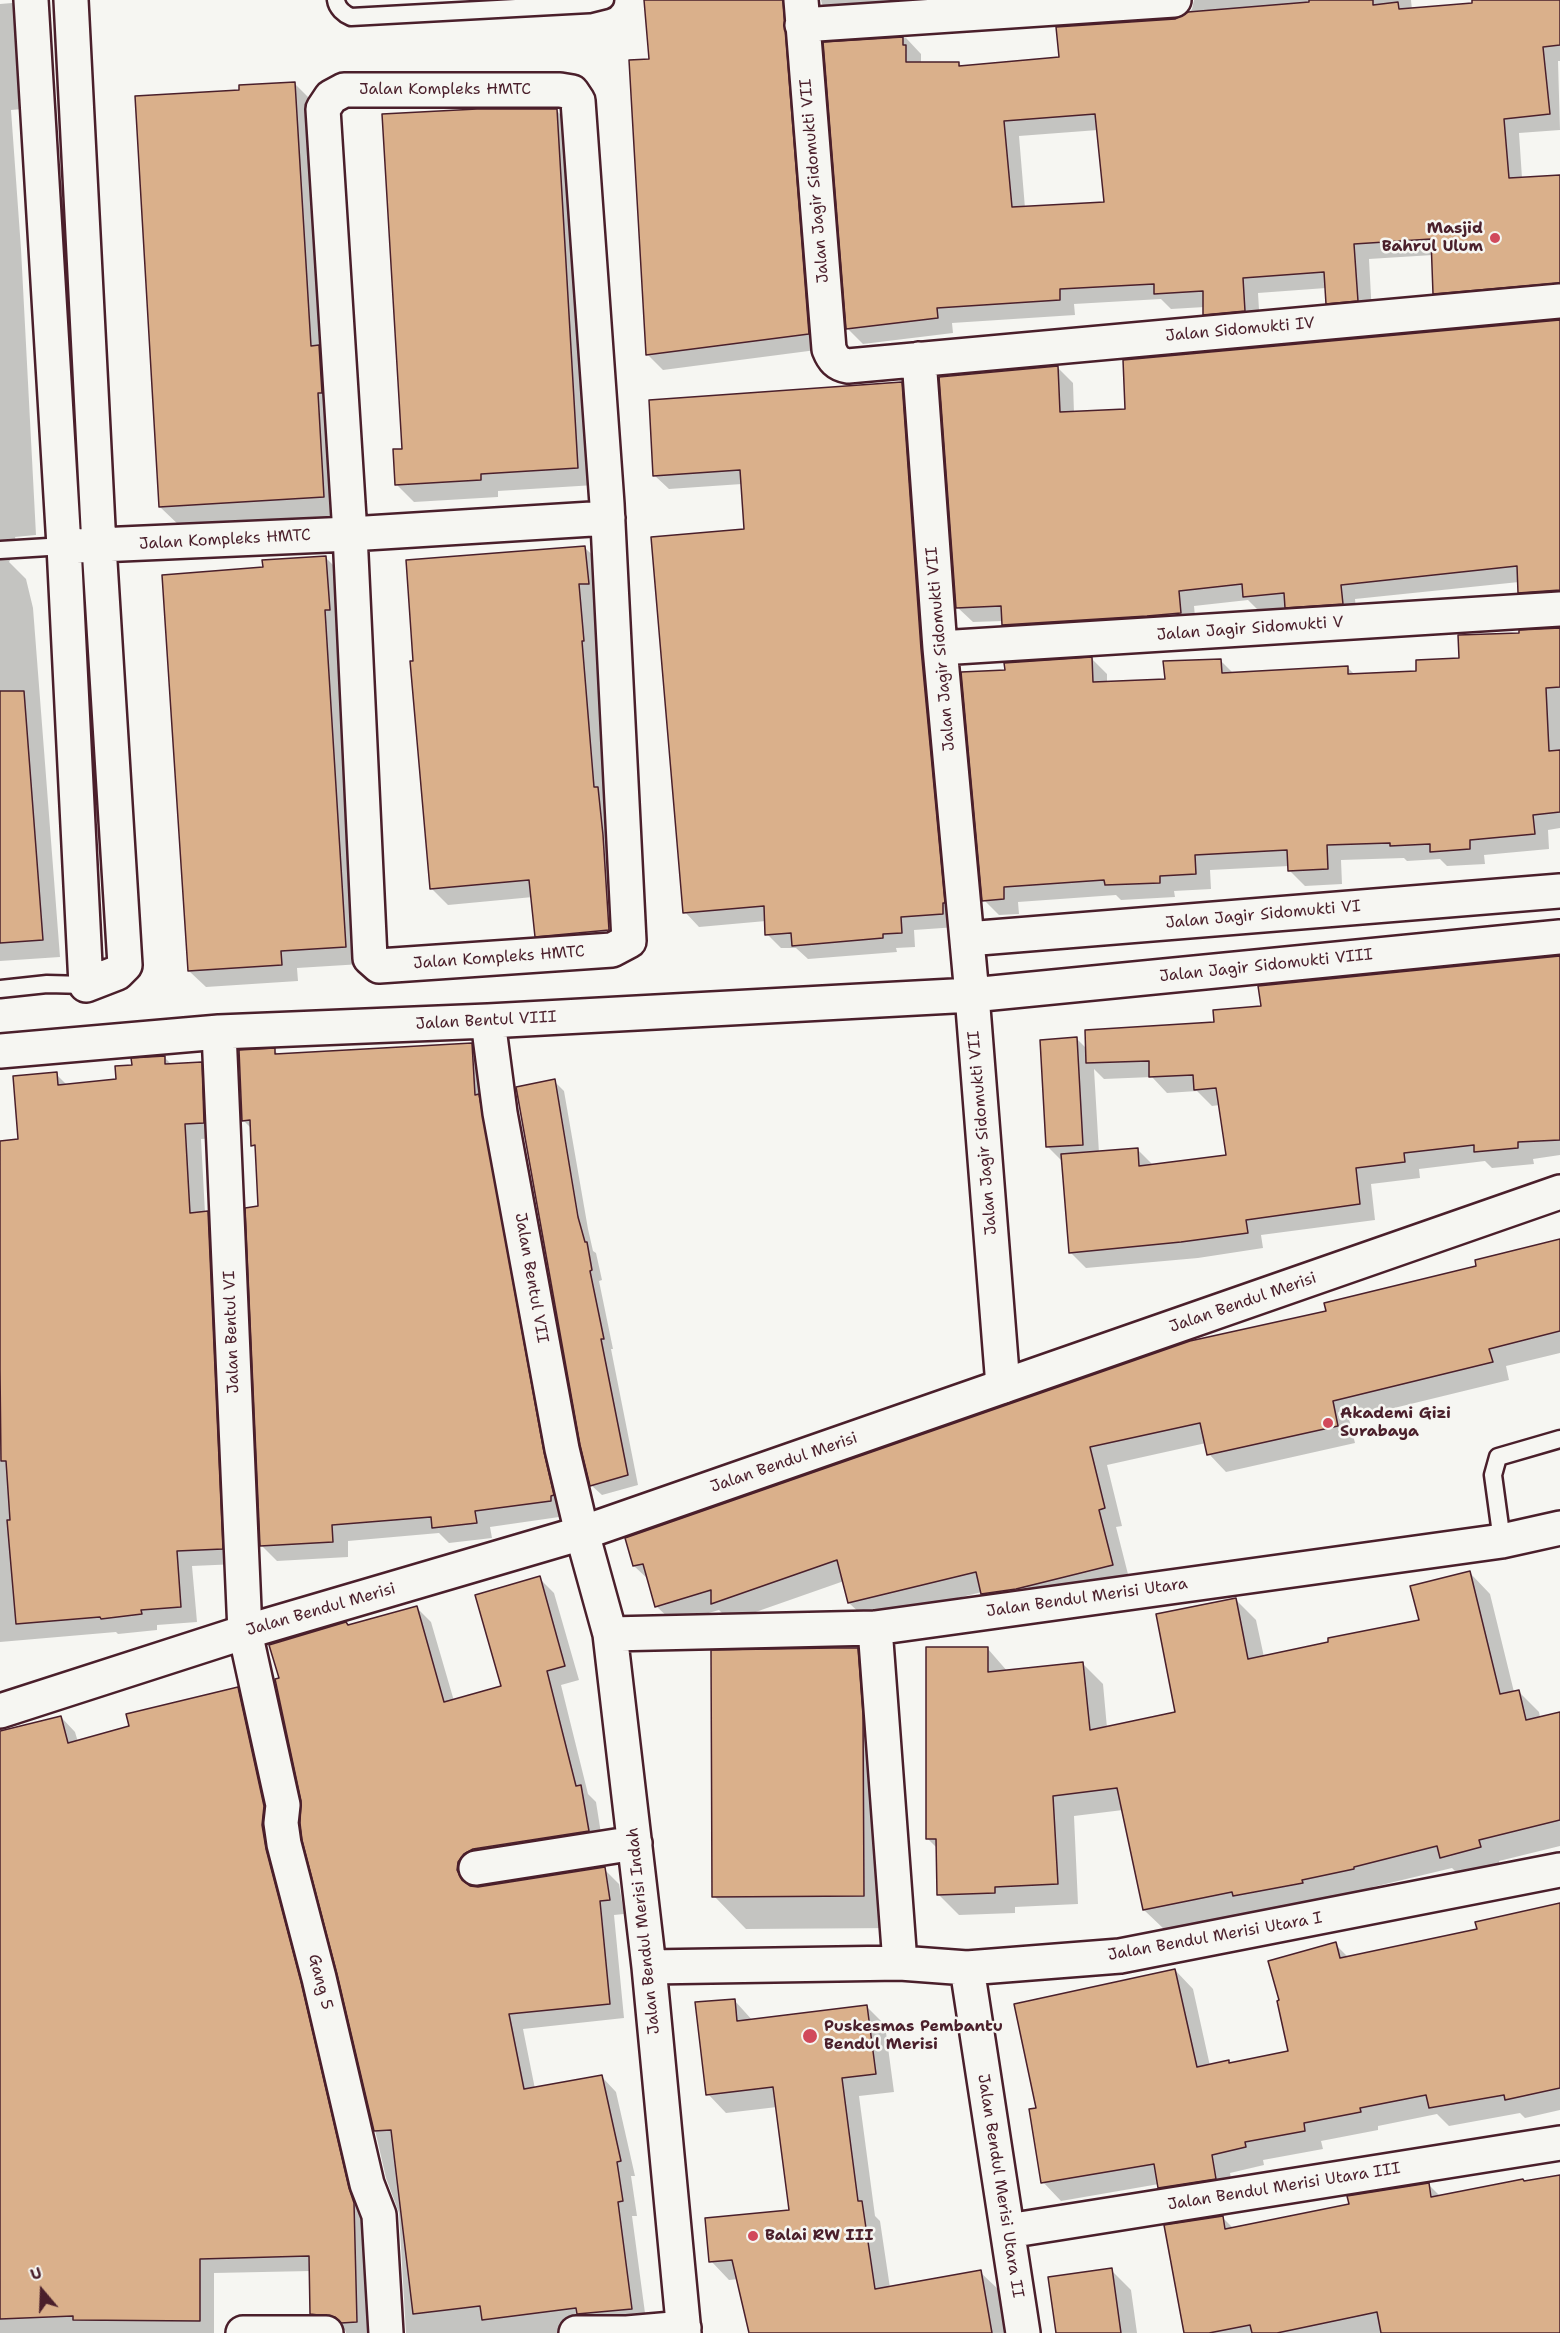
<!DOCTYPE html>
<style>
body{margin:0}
#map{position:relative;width:1560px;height:2333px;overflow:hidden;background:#f6f6f2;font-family:"Shantell Sans",sans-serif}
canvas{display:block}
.north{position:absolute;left:12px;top:2261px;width:60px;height:60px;-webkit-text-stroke:4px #f6f6f2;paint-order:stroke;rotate:341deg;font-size:16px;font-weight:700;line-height:24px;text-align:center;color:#4a1f2b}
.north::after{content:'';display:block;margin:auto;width:21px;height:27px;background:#4a1f2b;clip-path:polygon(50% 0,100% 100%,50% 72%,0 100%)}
</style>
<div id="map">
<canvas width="1560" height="2333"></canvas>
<div class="north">U</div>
</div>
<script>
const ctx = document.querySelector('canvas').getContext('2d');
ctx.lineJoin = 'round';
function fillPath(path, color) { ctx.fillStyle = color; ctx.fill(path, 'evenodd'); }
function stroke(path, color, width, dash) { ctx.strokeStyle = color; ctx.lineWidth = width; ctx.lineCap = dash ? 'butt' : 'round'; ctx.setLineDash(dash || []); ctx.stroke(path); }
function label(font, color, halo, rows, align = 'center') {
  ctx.font = font + ' "Shantell Sans",sans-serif'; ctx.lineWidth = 5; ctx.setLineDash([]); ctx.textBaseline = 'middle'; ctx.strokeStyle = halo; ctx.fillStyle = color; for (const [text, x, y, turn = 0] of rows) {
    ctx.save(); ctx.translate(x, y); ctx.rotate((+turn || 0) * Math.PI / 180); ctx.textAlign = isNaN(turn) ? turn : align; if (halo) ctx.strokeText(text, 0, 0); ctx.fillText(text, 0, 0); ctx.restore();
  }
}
fillPath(new Path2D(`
 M645 0H806L824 349 663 370 648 355 650 60Z
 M821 0H943L837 20 822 4Z
 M1194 0H1411L1412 10 1473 4V0H1560V61H1558L1560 130 1519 133 1522 178 1560 177V298L1450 308 1435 293 1433 255 1369 259 1372 315 1342 318 1327 303 1326 288 1258 293 1260 326 1220 329 1205 314V307L1171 309 1161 299 1074 304 1075 315 952 323 953 333 863 344 848 329 825 44 906 38 921 54V64L958 63 963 67 1060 58 1185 17 1192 9ZM1098 130 1105 203 1025 208 1019 136Z
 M12 3 29 20 34 108 11 110 21 249 36 535 15 537 20 556 11 558 9 562 26 579 33 608 60 957 0 961V4Z
 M294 83 317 106 346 519 183 529 160 507 240 92Z
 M556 110 574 128 595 485 498 491V497L414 502 396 484 403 451Z
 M1560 321V606L1534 608 1519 592V582L1355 599 1357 619 1301 622 1288 609 1260 612 1248 600 1194 606 1196 627 1019 640 1004 625 1003 621 973 622 957 607 1057 367 1073 383 1074 413 1126 410Z
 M901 384 916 398 957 927 914 930 915 947 896 948 897 952 808 959 796 948H781L767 934 766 921 699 927 685 912 745 530 742 484 669 489 654 475Z
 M585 548 602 564 600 657H598L625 946 553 953 536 936 533 897 448 905 431 888Z
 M325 557 342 574 362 964 297 968 298 981 206 987 189 971 264 568Z
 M1560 629V828L1548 830 1549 849 1484 855 1485 864 1447 866 1440 859 1407 861 1404 858 1341 860 1342 884 1305 886 1290 871 1289 866 1210 870 1211 889 1174 891 1175 897 1121 900 1116 895 1018 902 1019 914 999 915 984 900 1006 671 1092 659 1107 674V683L1166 680 1221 661 1234 674 1347 667 1355 675 1418 672 1461 660 1521 634Z
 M1560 957V1155L1533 1159 1534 1164 1492 1168 1485 1161 1419 1169 1420 1178 1371 1184 1375 1220 1261 1235 1263 1248 1198 1258 1086 1268 1070 1252 1063 1162 1048 1147 1077 1039 1087 1049 1215 1024 1263 1008ZM1094 1069 1104 1079 1152 1077 1167 1093 1197 1091 1212 1106 1220 1105 1228 1157 1154 1166 1138 1150 1099 1153Z
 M471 1044 487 1060 566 1516 490 1527 492 1538 449 1543 439 1533 348 1541V1557L277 1561 261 1545 260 1208 256 1149 253 1145 252 1129 243 1120 274 1050 279 1055Z
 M164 1057 172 1065 201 1064 217 1080 219 1138 201 1139 205 1213H207L223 1229 238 1564 192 1566 197 1622 157 1625V1630L118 1634 116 1632 0 1642V1143L20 1141 56 1074 68 1086 117 1081 133 1067Z
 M554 1081 564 1091 588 1229 593 1251 596 1253 602 1280 599 1281 613 1349H611L638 1485 602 1495 591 1485Z
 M1560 1241V1353L1506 1366 1509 1380 1349 1419 1355 1443 1226 1472 1209 1454 1206 1443 1107 1465 1122 1526 1116 1527 1130 1582 1000 1611 982 1592 867 1620 849 1603 844 1581 730 1621 719 1610 674 1623 656 1606 649 1580 634 1566 1328 1312Z
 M1470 1573 1490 1594 1514 1692 1518 1691 1539 1712 1540 1717 1560 1712V1846L1499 1861 1500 1868 1462 1878 1452 1868 1373 1887 1374 1890 1255 1917 1251 1913 1165 1930 1144 1910 1123 1810 1074 1816 1078 1904 1015 1907V1913L959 1915 938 1894V1849L927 1838 988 1649 1008 1672 1082 1663 1103 1684 1107 1728 1177 1713 1236 1600 1256 1620 1264 1657 1421 1622Z
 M539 1578 554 1593 579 1680 561 1685 588 1794 596 1802 603 1846 473 1877 472 1887 478 1888 604 1869 619 1884 624 1914 614 1915 624 2018 523 2029 535 2089 602 2077 616 2092 635 2176H631L637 2216H632L647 2328 580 2333H406L399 2213 386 2178 339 1973 349 1626 416 1607 431 1622 454 1701 503 1687Z
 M857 1649 890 1682 896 1928 746 1929 714 1896Z
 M237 1689 252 1704 363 2204 381 2333H346L345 2330 327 2329 312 2314 311 2271 214 2273V2333H0V1741L61 1717 75 1732 78 1742 130 1727Z
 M1560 1908V2110L1525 2118 1520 2113 1449 2126 1437 2114 1378 2126V2130L1321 2141 1323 2149 1263 2160 1264 2165 1230 2173 1234 2197 1178 2206 1159 2187V2184L1061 2201 1043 2182 1038 2109 1175 1970 1193 1989 1210 2066 1228 2062 1230 2064 1290 2052 1335 1944 1349 1958 1478 1930Z
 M735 2001 753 2021 867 2007 885 2025 894 2092 859 2096 875 2216 880 2221 890 2288 980 2272 999 2290 1006 2333H750L738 2279 729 2280 711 2261 791 2211 777 2107 726 2113 708 2094Z
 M1560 2176V2333H1185L1222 2217 1234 2229 1351 2205 1428 2184 1440 2196Z
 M1111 2270 1131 2290 1137 2333H1056Z`), '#0003');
const building = new Path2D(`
 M644 0H783L809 334 646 355 629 60 649 59Z
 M1309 0H1373V5L1398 2 1399 9 1472 3V0H1560V45L1543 47 1550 114 1504 119 1509 178 1560 175V283L1433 294 1431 239 1354 244 1358 301 1326 304 1324 272 1243 278 1245 311 1203 315V291L1154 294V284L1060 289V300L937 308 938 318 846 329 823 42 903 37V45H906V62H959V66L1059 57 1056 27 1175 19 1188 12 1309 2ZM1095 114 1104 202 1012 207 1004 121Z
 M295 82 311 346 319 345 322 393H318L324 497 159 507 135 96 239 90V85Z
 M477 109H557L578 468 481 474V480L395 485 393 449H402L382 114Z
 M1560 320V590L1518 593 1517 566 1341 585 1343 604 1285 608 1284 593 1243 597 1242 584 1179 591 1181 613 1147 616 1002 625 1001 606 956 608 939 377 1058 366 1060 412 1125 409 1123 360Z
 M902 382 921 649 945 903H943V914L901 917 902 933 883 934V938L792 946 791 933 765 935 764 906 683 913 651 537 744 529 740 470 653 476 649 400Z
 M585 546 589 584H579L584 641H582L594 787H598L603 835 609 930 535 937 529 880 430 889 410 661H413L406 560Z
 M326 556 330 610H325L346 947 281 951 282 965 188 971 162 575 263 567 262 560Z
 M1560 628V687L1546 688 1549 751 1560 750V812L1533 815 1535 834 1470 840V849L1430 852V844L1390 846V843L1327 845 1328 869 1288 871 1287 850 1195 855 1196 874 1160 876V883L1105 885 1104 880 1004 887V899L982 901 961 672 1005 670 1004 663 1092 657 1093 682 1165 679 1163 661 1221 659 1222 673 1348 666V674L1416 671V660L1459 658 1458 635 1519 633V630Z
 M0 691H24L43 940 0 943Z
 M1560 956V1140L1518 1142V1148L1474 1152V1145L1404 1153 1405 1162 1356 1168 1360 1204 1246 1220 1248 1233 1181 1242 1069 1253 1061 1154 1138 1148 1139 1166 1226 1155 1216 1088 1194 1090 1193 1075 1149 1077V1061L1086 1063 1085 1030 1214 1022 1213 1010 1261 1006 1258 986Z
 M1077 1037 1083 1145 1046 1147 1040 1040Z
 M472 1043 475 1095 479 1094 544 1452 554 1495 551 1496V1501L475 1511 477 1523 432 1528 431 1517 332 1525 333 1542 260 1546 245 1208 258 1206 255 1145 251 1146 250 1120 242 1121 239 1050 275 1048V1054Z
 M165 1056V1064L202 1062 204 1123 185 1124 190 1213 208 1211 223 1549 177 1551 181 1607 141 1610 142 1614 101 1619 100 1617 16 1624 7 1520H10L6 1461H1L0 1370V1141L18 1139 13 1076 57 1072 58 1085 116 1079 115 1066 132 1065 131 1058Z
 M555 1079 578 1217 585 1242H587L592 1270 590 1271 604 1339H601L628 1475 590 1486 580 1445 516 1087Z
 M1560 1239V1331L1489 1349 1493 1362 1333 1401 1338 1426 1207 1455 1200 1423 1090 1447 1105 1508 1099 1510 1113 1565 1016 1589 981 1594 976 1572 848 1603 837 1560 711 1604V1590L655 1607 643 1564 633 1566 625 1538 1190 1341 1326 1311 1324 1303 1476 1266 1475 1260Z
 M1470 1571 1500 1694 1519 1690 1526 1720 1560 1712V1820L1479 1840 1481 1847 1440 1858 1437 1846 1354 1867V1869L1302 1880 1303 1883 1233 1896 1232 1892 1143 1910 1117 1788 1053 1796 1058 1884 995 1887V1893L937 1895 936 1839H926V1647H988V1672L1083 1662 1090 1730 1175 1712 1156 1614 1236 1598 1248 1659 1328 1642V1638L1419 1620 1410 1586Z
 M540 1576 565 1666 547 1671 576 1786 581 1785 589 1831 473 1849 464 1854 458 1862 457 1870 462 1880 470 1886 478 1887 605 1867 610 1900 600 1901 610 2004 509 2014 524 2089 602 2075 621 2161 617 2162 623 2201 618 2202 632 2309 577 2314 576 2308 482 2320 480 2306 413 2314 391 2130 374 2131 337 1974 302 1840 300 1823 301 1801 275 1679 279 1678 269 1645 346 1622 348 1625 417 1606 444 1702 501 1686 475 1595Z
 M833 1648H858L863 1715 864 1896 712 1897 711 1650Z
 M238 1687 264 1806 262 1825 266 1849 301 1982 349 2188 354 2203 357 2322 341 2323 335 2317 310 2314 309 2256 200 2259V2321L73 2320V2316L0 2319V1731L61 1716 68 1743 129 1726 126 1714Z
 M1560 1903V2088L1505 2100 1504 2095 1429 2108 1426 2095 1360 2108 1361 2112 1304 2123 1305 2131 1245 2142 1246 2147 1212 2155 1216 2179 1158 2188 1154 2164 1041 2183 1029 2109 1036 2108 1014 2004 1175 1969 1197 2067 1229 2060V2063L1288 2051 1277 2001 1279 2000 1268 1961 1336 1942 1340 1958 1477 1929 1475 1922Z
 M735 1999 737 2021 867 2005 876 2074 842 2078 858 2201H862L875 2289 981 2270 992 2333H749L732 2260 709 2262 705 2218 789 2210 773 2087 706 2095 695 2002Z
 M1560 2175V2333H1381L1377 2312 1277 2333H1252L1250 2325 1209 2333H1184L1164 2225 1223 2216 1225 2229 1349 2204 1347 2196 1429 2183 1431 2197 1523 2179 1524 2181Z
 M1112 2268 1121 2333H1056L1048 2277Z`);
fillPath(building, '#dab08b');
stroke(building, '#4a1f2b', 1.5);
const service = new Path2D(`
 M336 0C337 8 344 14 351 17L589 4 605 0
 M0 550 64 546
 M0 989 47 984 86 985
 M1502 1541 1493 1475 1498 1457 1560 1439`);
const minor = new Path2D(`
 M31 0 64 546 86 985 117 973 125 965 99 546 71 0
 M801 0 829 349C833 359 837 364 848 366L1560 301
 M802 25 1174 0
 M344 90H560L572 92 578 101 607 504 629 941 612 950 379 966 370 958 350 534 323 109 331 97Z
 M919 359 940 648 972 995 1003 1386
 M76 546 350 534 608 518
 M940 648 1560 609
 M967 939 1560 891
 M488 1021 500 1113 562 1449 582 1533 610 1634 649 1967 684 2333
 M219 1032 245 1632 283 1805 281 1823 284 1844 319 1978 367 2184 379 2215 386 2333
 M0 1051 219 1032 488 1021 972 995 1560 937
 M875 1628 900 1963
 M610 1634 875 1628 1502 1541 1560 1528
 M476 1868 635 1843
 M649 1967 900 1963 967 1968 1120 1956 1560 1870
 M967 1968 1023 2333
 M1008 2231 1560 2143
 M243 2333H326
 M576 2333H627L684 2328`);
const tertiary = new Path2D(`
 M0 1711 245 1632 582 1533 1560 1192`);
stroke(service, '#4a1f2b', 21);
stroke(minor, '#4a1f2b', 38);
stroke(tertiary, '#4a1f2b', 38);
stroke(service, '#f6f6f2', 16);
stroke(minor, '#f6f6f2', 33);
stroke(tertiary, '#f6f6f2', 33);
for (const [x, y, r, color] of [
 [1495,238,6,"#d1495b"],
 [1328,1423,6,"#d1495b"],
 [810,2036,8,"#d1495b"],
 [753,2236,6,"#d1495b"]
]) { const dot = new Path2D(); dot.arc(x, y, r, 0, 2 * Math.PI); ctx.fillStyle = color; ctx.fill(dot); stroke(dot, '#f6f6f2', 2); }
label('16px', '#4a1f2b', '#f6f6f2', [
 ["Jalan Kompleks HMTC",445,90],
 ["Jalan Jagir Sidomukti VII",815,181,-95],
 ["Jalan Sidomukti IV",1240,330,-5],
 ["Jalan Kompleks HMTC",225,540,-3],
 ["Jalan Jagir Sidomukti V",1250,629,-4],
 ["Jalan Jagir Sidomukti VII",941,649,-95],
 ["Jalan Jagir Sidomukti VI",1263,915,-5],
 ["Jalan Kompleks HMTC",499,958,-4],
 ["Jalan Jagir Sidomukti VIII",1266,966,-6],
 ["Jalan Bentul VIII",486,1021,-3],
 ["Jalan Jagir Sidomukti VII",983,1133,-95],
 ["Jalan Bentul VII",531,1278,80],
 ["Jalan Bendul Merisi",1243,1303,-19],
 ["Jalan Bentul VI",232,1332,-92],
 ["Jalan Bendul Merisi",784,1463,-19],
 ["Jalan Bendul Merisi Utara",1087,1598,-8],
 ["Jalan Bendul Merisi",321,1610,-16],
 ["Jalan Bendul Merisi Indah",644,1931,-96],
 ["Jalan Bendul Merisi Utara I",1215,1937,-10],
 ["Gang 5",320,1982,76],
 ["Jalan Bendul Merisi Utara II",1000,2186,81],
 ["Jalan Bendul Merisi Utara III",1284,2187,-9]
]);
label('bold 16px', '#4a1f2b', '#f6f6f2', [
 ["Masjid",1483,229,"right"],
 ["Bahrul Ulum",1483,247,"right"],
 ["Akademi Gizi",1340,1414],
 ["Surabaya",1340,1432],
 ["Puskesmas Pembantu",824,2027],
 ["Bendul Merisi",824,2045],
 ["Balai RW III",765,2236]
], 'left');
</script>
